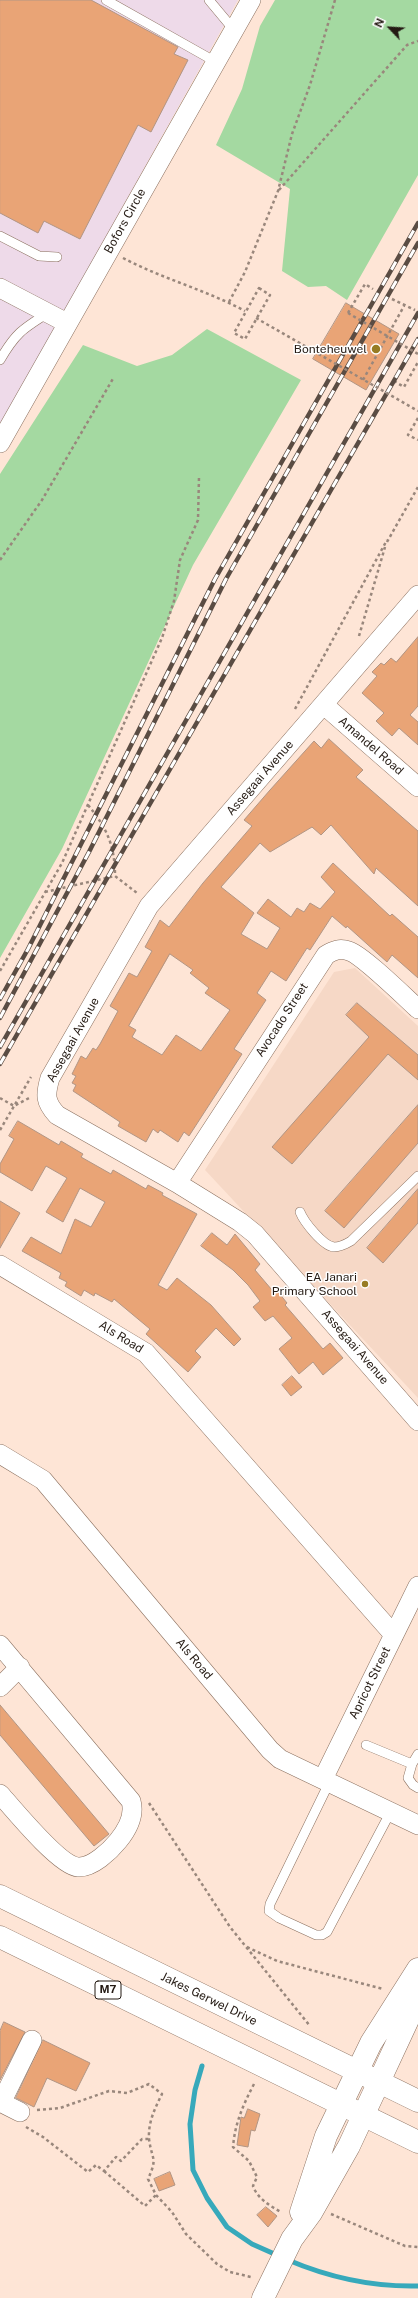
<!DOCTYPE html>
<style>
body{margin:0}
#map{position:relative;width:418px;height:2298px;overflow:hidden;background:#fee5d6;font-family:"Public Sans",sans-serif}
canvas{display:block}
.north{position:absolute;left:370px;top:8px;width:40px;height:40px;-webkit-text-stroke:3px #fff;paint-order:stroke;rotate:295deg;font-size:11px;font-weight:700;line-height:16px;text-align:center;color:#241a13}
.north::after{content:'';display:block;margin:auto;width:14px;height:18px;background:#241a13;clip-path:polygon(50% 0,100% 100%,50% 72%,0 100%)}
</style>
<div id="map">
<canvas width="418" height="2298"></canvas>
<div class="north">N</div>
</div>
<script>
const ctx = document.querySelector('canvas').getContext('2d');
ctx.lineJoin = 'round';
function fillPath(path, color) { ctx.fillStyle = color; ctx.fill(path, 'evenodd'); }
function stroke(path, color, width, dash) { ctx.strokeStyle = color; ctx.lineWidth = width; ctx.lineCap = dash ? 'butt' : 'round'; ctx.setLineDash(dash || []); ctx.stroke(path); }
function label(font, color, halo, rows, align = 'center') {
  ctx.font = font + ' "Public Sans",sans-serif'; ctx.lineWidth = 3; ctx.setLineDash([]); ctx.textBaseline = 'middle'; ctx.strokeStyle = halo; ctx.fillStyle = color; for (const [text, x, y, turn = 0] of rows) {
    ctx.save(); ctx.translate(x, y); ctx.rotate((+turn || 0) * Math.PI / 180); ctx.textAlign = isNaN(turn) ? turn : align; if (halo) ctx.strokeText(text, 0, 0); ctx.fillText(text, 0, 0); ctx.restore();
  }
}
fillPath(new Path2D(`
 M355 968 418 1026V1398L205 1170 334 972Z`), '#f6d8c6');
fillPath(new Path2D(`
 M0 0H238L0 426Z`), '#eedae9');
fillPath(new Path2D(`
 M275 0H418V175L347 300 326 286 308 287 282 271 290 189 216 145 242 89 260 26Z
 M207 329 301 380 193 565 62 849 0 958V474L83 345 137 366 172 355Z`), '#a4d9a1');
stroke(new Path2D(`
 M202 2066 195 2090 190 2124 193 2170 207 2198 227 2227 252 2244 279 2256
 M288 2260C328 2277 374 2287 418 2286`), '#37a9bb', 5);
const building = new Path2D(`
 M0 0H91L178 47 174 54 188 60 151 132 138 125 80 239 44 221 38 233 0 213Z
 M346 303 399 334 366 390 313 359Z
 M418 637V706L410 715 418 722V745L399 728 392 736 376 721 384 713 362 693 377 676 372 672 381 663 384 665 391 658 396 662Z
 M329 739 363 770 356 777 418 831V906L376 868 374 874 331 825 321 835 312 827 270 852 260 843 221 887 254 913 241 934 267 949 280 928 257 913 268 899 291 917 297 908 304 912 310 903 320 909 335 892 321 877 333 863 390 916 392 914 418 937V978L392 955 387 962 347 926 346 928 332 916 310 950 307 948 286 981 271 971 257 993 266 1000 234 1049 242 1054 189 1136 184 1132 178 1142 160 1130 158 1133 153 1129 146 1142 118 1126 120 1122 73 1091 76 1085 72 1083 76 1076 72 1074 81 1056 86 1059 93 1048 96 1050 100 1044 118 1011 110 1006 129 973 137 977 152 951 145 947 160 920 169 927 203 883 252 826 244 820 270 790 314 741 321 748ZM170 954 193 970 190 973 209 988 205 993 230 1010 201 1051 176 1035 162 1055 132 1037 136 1030 129 1026Z
 M357 1003 418 1055V1080L388 1054 292 1164 272 1147 369 1037 346 1015Z
 M418 1105V1143L344 1228 325 1211Z
 M18 1121 59 1145 61 1141 83 1154 81 1157 111 1174 113 1170 146 1189 148 1185 163 1193 162 1195 197 1214 158 1285 167 1290 177 1278 211 1305 241 1339 234 1346 216 1328 195 1351 201 1357 188 1372 146 1334 150 1329 114 1299 112 1302 95 1293 94 1296 84 1290 81 1296 65 1286 67 1282 59 1278 61 1273 22 1251 31 1237 61 1254 75 1219 91 1227 105 1202 80 1188 63 1222 46 1212 67 1178 46 1166 32 1191 0 1172V1164L14 1139 9 1136Z
 M418 1189V1223L383 1263 367 1248Z
 M0 1201 20 1213 0 1248Z
 M212 1233 227 1245 235 1234 260 1264 255 1270 272 1290 275 1288 287 1303 285 1305 323 1349 330 1343 343 1358 323 1375 313 1362 299 1374 279 1349 292 1338 273 1316 265 1321 253 1307 260 1301 248 1285 233 1270 201 1246Z
 M292 1376 302 1387 291 1396 282 1385Z
 M0 1705 109 1834 94 1846 0 1735Z
 M4 2022 25 2032 0 2080V2031Z
 M43 2040 90 2063 76 2091 47 2078 34 2107 16 2098Z
 M248 2109 260 2114 255 2131 251 2130 248 2147 237 2145 241 2117 244 2118Z
 M170 2172 175 2185 159 2191 154 2179Z
 M266 2207 277 2216 268 2227 257 2215Z`);
fillPath(building, '#e9a476');
stroke(building, '#b19584', 1);
const lane = new Path2D(`
 M106 0 216 62
 M209 0 234 30
 M0 236 39 256 57 257
 M0 360C15 334 22 329 48 313
 M300 1212C304 1222 323 1246 334 1247 340 1247 346 1244 351 1241L418 1176
 M366 1745 412 1764
 M418 1754 412 1764 408 1778 413 1785 418 1788
 M329 1783 270 1904 269 1911 279 1918 316 1935H322L327 1932 390 1813`);
const street = new Path2D(`
 M0 288 67 323
 M0 443 251 0
 M418 595 149 906 50 1078C45 1095 45 1102 57 1115L177 1183 240 1222 255 1234 418 1421
 M324 705 418 787
 M177 1183 326 955C334 950 340 948 349 951 362 955 405 997 418 1009
 M0 1265 146 1353 394 1635
 M0 1454 43 1480 270 1750 280 1759 418 1825
 M0 1645 131 1801C135 1815 127 1830 118 1841 110 1851 92 1868 78 1867 60 1866 14 1810 0 1794
 M0 1687 20 1667
 M323 1779 418 1586
 M0 2102 20 2112
 M1 2103 32 2040`);
const secondary = new Path2D(`
 M301 2212 326 2136 371 2043 418 1969
 M263 2298 292 2239 311 2213 349 2146 418 1998`);
const highway = new Path2D(`
 M0 1896 418 2101
 M0 1937 418 2142`);
stroke(lane, '#8a6f5e', 10);
stroke(street, '#8a6f5e', 20);
stroke(secondary, '#8a6f5e', 23);
stroke(highway, '#8a6f5e', 23);
stroke(new Path2D(`
 M279 190 407 45 418 41
 M123 258C163 279 206 290 245 311
 M259 288 270 295 245 339 234 333Z
 M392 299 415 310
 M229 302 245 272 278 191 292 134 310 85 335 0
 M348 313 365 284 373 289
 M363 380 404 306
 M394 381 404 387 418 362
 M418 418 408 435 418 440
 M387 542 418 487
 M0 560 42 500 114 377
 M359 636 385 547
 M295 709 387 540
 M88 805C107 828 115 846 115 876
 M45 892 115 876 137 893
 M0 971 62 863 162 638 174 601 180 560 198 520 199 477
 M0 1098 14 1106 31 1097
 M0 1130 31 1077
 M149 1803 230 1927 310 2026
 M247 1947 277 1961 383 1989
 M254 2084C243 2105 235 2123 233 2147L249 2161 257 2177 253 2186C257 2198 270 2206 281 2212
 M37 2110 60 2108 109 2091 127 2093 149 2084 162 2094C155 2108 148 2122 149 2139 152 2161 158 2157 148 2179L156 2195 172 2212 186 2234 217 2264 230 2272 251 2277
 M26 2127 43 2137 88 2172 96 2165 104 2171 116 2157 121 2161 142 2139H149
 M104 2171 145 2206 156 2195
 M331 2214 405 2246 418 2247`), '#99877c', 2.5, [3, 3]);
stroke(lane, '#fff', 9);
stroke(street, '#fff', 19);
stroke(secondary, '#fff', 22);
stroke(highway, '#fff', 22);
const rail = new Path2D(`
 M0 999 28 949 215 579 418 223
 M0 1018 89 852 226 579 418 243
 M0 1047 418 313
 M0 1064 418 339`);
stroke(rail, '#5a4c43', 4.5);
stroke(rail, '#fff', 3, [9]);
stroke(new Path2D(`
 M348 313 418 354
 M256 318 418 411`), '#99877c', 2.5, [3, 3]);
for (const [x, y, r, color] of [
 [376,349,5,"#977c24"],
 [365,1284,4,"#977c24"]
]) { const dot = new Path2D(); dot.arc(x, y, r, 0, 2 * Math.PI); ctx.fillStyle = color; ctx.fill(dot); stroke(dot, '#fff', 1.5); }
for (const [x, y, w] of [
 [108,1990,26]
]) { const box = new Path2D(); box.roundRect(x - w / 2, y - 9, w, 18, 3); ctx.fillStyle = '#fff'; ctx.fill(box); stroke(box, '#241a13', 1); }
label('bold 11px', '#241a13', null, [
 ["M7",108,1990]
]);
label('12px', '#241a13', '#fff', [
 ["Bofors Circle",125,221,-61],
 ["Amandel Road",371,746,41],
 ["Assegaai Avenue",260,778,-49],
 ["Avocado Street",282,1020,-57],
 ["Assegaai Avenue",73,1040,-61],
 ["Als Road",121,1337,32],
 ["Assegaai Avenue",355,1347,49],
 ["Als Road",194,1659,50],
 ["Apricot Street",370,1683,-64],
 ["Jakes Gerwel Drive",209,1999,26]
]);
label('12px', '#241a13', '#fff', [
 ["Bonteheuwel",367,349],
 ["EA Janari",357,1277],
 ["Primary School",357,1291]
], 'right');
</script>
